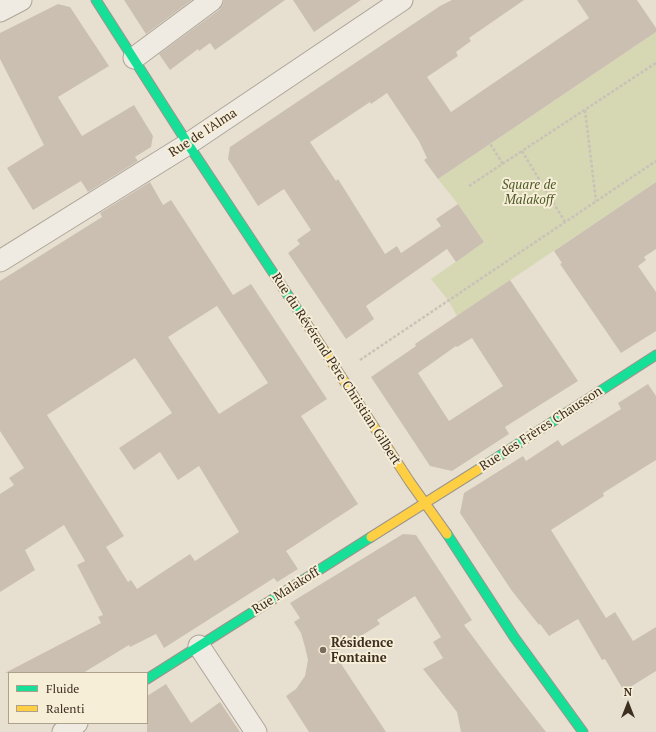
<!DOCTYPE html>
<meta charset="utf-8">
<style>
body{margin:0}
#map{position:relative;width:656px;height:732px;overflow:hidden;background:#e7e0d1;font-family:"PT Serif",serif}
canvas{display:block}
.legend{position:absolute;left:8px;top:672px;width:140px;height:52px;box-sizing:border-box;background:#f7eed8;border:1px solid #ada18e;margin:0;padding:5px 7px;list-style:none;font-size:12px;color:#3d2e20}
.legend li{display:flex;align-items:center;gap:8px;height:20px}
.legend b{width:20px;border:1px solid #ada18e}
.north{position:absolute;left:608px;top:684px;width:40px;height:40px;-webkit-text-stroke:3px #f7eed8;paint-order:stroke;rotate:0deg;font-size:11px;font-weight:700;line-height:16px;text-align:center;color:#3d2e20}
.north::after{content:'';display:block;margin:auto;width:14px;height:18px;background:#3d2e20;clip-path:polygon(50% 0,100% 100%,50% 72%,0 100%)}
</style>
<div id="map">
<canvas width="656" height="732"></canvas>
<ul class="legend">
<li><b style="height:5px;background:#16e098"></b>Fluide</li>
<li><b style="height:5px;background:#ffcf43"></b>Ralenti</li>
</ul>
<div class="north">N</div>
</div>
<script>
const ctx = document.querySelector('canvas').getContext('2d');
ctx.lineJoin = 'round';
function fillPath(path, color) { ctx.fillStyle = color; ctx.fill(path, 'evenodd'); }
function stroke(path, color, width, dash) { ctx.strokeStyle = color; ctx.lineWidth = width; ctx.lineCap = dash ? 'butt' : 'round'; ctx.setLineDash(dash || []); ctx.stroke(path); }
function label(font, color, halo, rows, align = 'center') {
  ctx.font = font + ' "PT Serif",serif'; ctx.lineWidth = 4; ctx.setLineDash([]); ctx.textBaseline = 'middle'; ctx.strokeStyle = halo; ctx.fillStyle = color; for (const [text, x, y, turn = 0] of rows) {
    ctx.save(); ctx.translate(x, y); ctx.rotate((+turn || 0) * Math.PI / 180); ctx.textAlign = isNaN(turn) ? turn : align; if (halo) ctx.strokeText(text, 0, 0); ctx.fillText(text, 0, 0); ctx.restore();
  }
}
fillPath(new Path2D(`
 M656 32V182L457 316 448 300 431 279 484 242 458 204 438 179Z`), '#d6d7b3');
fillPath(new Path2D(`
 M124 0H192L146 34Z
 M224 0H285L215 50 210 43 199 51 198 49 170 70 159 54 219 10 223 5Z
 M293 0H361L314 32Z
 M452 0H524L469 38 471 41 456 52 458 56 427 77 451 112 589 18 577 0H637L656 28V32L438 179 424 160 427 158 419 141 387 93 371 104 370 102 310 142 336 181 338 179 385 254 397 246 401 253 441 226 436 219 458 204 484 242 456 262 447 249 366 306 374 319 346 339 288 253 300 244 297 240 311 230 284 189 258 206 228 159 230 147 440 6Z
 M58 4 70 7 109 66 58 97 82 136 134 105 153 136 151 147 135 157 138 161 88 192 81 181 33 210 7 168 44 145 0 59V33Z
 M150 182 163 205 171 200 233 295 251 284 327 399 301 416 358 504 286 551 298 569 277 582 274 578 164 648 156 634 130 647 129 645 83 673H5L101 623 98 617 103 615 77 565 85 561 64 525 25 550 35 570 0 592V494L14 485 9 478 24 468 0 431V281L102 217 100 213ZM220 304 217 306 268 383 219 414 168 337ZM135 358 172 413 119 448 134 470 160 452 178 480 199 466 239 532 195 561 190 554 137 589 131 580 128 582 106 547 124 536 47 415Z
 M656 182V249L644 257 646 260 638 266 656 292V331L621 353 560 264 562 263 554 251Z
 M510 280 578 381 505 427 509 434 452 471 430 466 371 377 416 346 415 344ZM472 338 503 386 449 421 418 373 456 346 457 347Z
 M648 384 656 396V460L603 493 604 496 551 530 606 618 615 612 633 641 656 627V671L624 691 605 659 602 660 578 619 549 636 540 624 539 625 512 591 460 513 464 493 523 456 526 461 558 440 562 446 621 409 618 403Z
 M403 534 416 535 472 620 464 625 499 672 546 732H461L457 712 423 669 443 658 433 642 441 637 415 596 377 620 380 624 334 653 386 732H309L286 696 296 689 305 676 308 660 305 647 301 633 294 622 300 618 290 603Z
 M166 684 191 723 220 702 240 732H147V696Z`), '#cbbfb2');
const street = new Path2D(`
 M0 11 21 0
 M134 58 212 0
 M0 261 188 144 402 0
 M199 646 256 732
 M63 732 77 723`);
const fast = new Path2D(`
 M96 0 188 144 301 315
 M479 469 656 355
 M447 534 514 637 583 732
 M147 679 371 537`);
const slow = new Path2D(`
 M301 315 410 482 447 534
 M371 537 479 469`);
stroke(street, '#ada599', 23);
stroke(fast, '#9c958a', 11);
stroke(slow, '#9c958a', 11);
stroke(new Path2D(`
 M585 110 596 201
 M485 136 503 164
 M469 186 522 151
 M565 222 522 151 656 63
 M360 360 656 161`), '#c8c2b9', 2.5, [3, 2]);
stroke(street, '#efebe3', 21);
stroke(fast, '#16e098', 9);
stroke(slow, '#ffcf43', 9);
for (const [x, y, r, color] of [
 [323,650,4,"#786c5e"]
]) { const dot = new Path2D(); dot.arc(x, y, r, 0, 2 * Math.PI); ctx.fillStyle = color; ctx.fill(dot); stroke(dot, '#f7eed8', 1.5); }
label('13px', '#3d2e20', '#f7eed8', [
 ["Rue de l'Alma",203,133,-33],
 ["Rue du Révérend Père Christian Gilbert",336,369,57],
 ["Rue des Frères Chausson",541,429,-33],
 ["Rue Malakoff",286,591,-32]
]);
label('italic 13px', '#4d5a26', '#f7eed8', [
 ["Square de",529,185],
 ["Malakoff",529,200]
]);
label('bold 13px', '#3d2e20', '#f7eed8', [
 ["Résidence",331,643],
 ["Fontaine",331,658]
], 'left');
</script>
